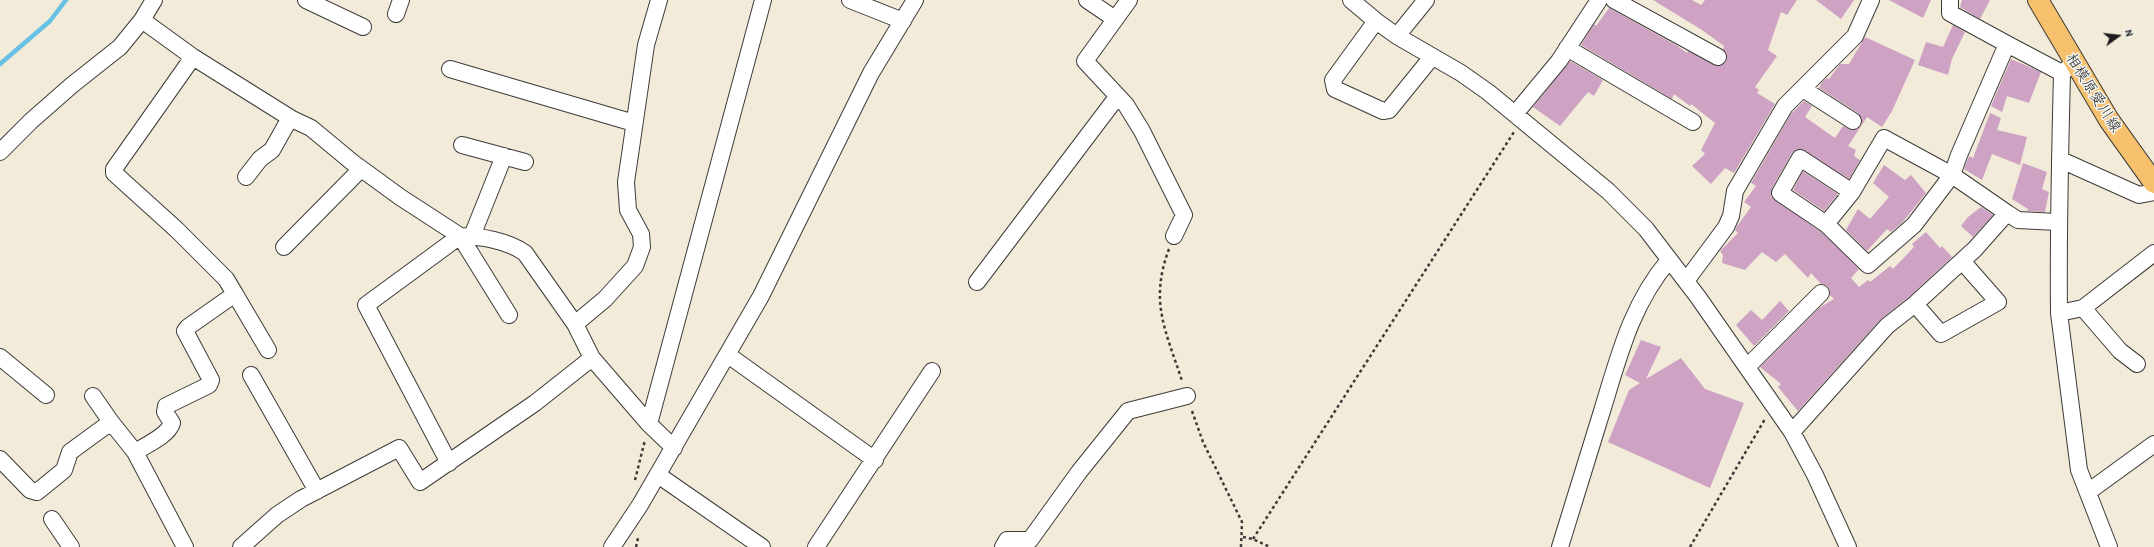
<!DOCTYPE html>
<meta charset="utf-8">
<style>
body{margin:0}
#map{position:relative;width:2154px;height:547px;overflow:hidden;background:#f3ebda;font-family:"Patrick Hand",sans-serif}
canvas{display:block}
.north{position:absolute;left:2098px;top:16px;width:40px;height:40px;-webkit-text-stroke:3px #f6f6f2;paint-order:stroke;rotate:75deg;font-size:11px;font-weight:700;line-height:16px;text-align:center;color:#1c1c1c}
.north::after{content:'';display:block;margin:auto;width:14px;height:18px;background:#1c1c1c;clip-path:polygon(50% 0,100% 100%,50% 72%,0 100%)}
</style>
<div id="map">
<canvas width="2154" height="547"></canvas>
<div class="north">N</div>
</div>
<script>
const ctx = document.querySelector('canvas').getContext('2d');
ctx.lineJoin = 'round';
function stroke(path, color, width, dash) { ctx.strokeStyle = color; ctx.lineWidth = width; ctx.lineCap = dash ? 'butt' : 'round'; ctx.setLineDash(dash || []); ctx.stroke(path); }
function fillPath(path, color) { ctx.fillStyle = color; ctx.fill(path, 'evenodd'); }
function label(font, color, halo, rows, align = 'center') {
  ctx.font = font + ' "Patrick Hand","Klee One",sans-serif'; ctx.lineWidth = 3; ctx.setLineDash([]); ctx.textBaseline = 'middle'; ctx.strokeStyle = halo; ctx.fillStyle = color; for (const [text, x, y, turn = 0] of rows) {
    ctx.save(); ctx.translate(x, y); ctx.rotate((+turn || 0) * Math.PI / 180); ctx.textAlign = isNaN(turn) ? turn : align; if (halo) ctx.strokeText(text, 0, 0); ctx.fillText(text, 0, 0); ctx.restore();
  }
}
stroke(new Path2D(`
 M0 64 50 21 66 0`), '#66c1e4', 4.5);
fillPath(new Path2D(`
 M1653 0H1692L1701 5 1705 0H1797L1787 15 1781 12 1768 50 1777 56 1755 87 1759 90 1757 93 1775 104 1734 173 1725 168 1711 184 1692 166 1705 154 1701 150 1715 123 1691 104 1690 106 1674 94 1672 99 1581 45 1594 24 1596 26 1609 8 1676 45 1687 53 1688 51 1718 66 1726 62 1727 56 1723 49 1724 46 1702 30Z
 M1816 0H1854L1841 19Z
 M1889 0H1931L1923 18Z
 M1962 0H1990L1980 19 1960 7Z
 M1953 25 1965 32 1952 59 1948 75 1918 65 1926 42 1943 47Z
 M1865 37 1915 60 1892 111 1882 127 1867 117 1848 146 1856 150 1854 156 1860 160 1849 179 1800 149 1792 153 1772 188 1771 197 1820 231 1859 269 1851 278 1859 287 1868 280 1870 282 1890 266 1893 269 1914 247 1912 244 1926 232 1940 248 1942 246 1952 257 1909 297 1880 320 1798 411 1778 387 1781 384 1760 367 1819 308 1834 299 1830 295V290L1827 286 1821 284 1811 273 1808 278 1785 254 1776 262 1762 252 1745 270 1722 263 1723 255 1720 251 1738 233 1735 230 1737 226 1751 207 1744 202 1756 186 1751 183 1791 114 1804 101 1812 106 1805 117 1835 138 1843 126 1853 130 1861 126 1862 121 1858 113 1819 88 1822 82 1827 78 1829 79 1840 64H1849Z
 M2011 59 2041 72 2029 103 2007 96 2002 112 1991 106Z
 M1570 61 1603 80 1594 96 1588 92 1560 126 1533 107Z
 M1990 113 2001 118 1997 130 2027 137 2020 165 1992 154 1982 180 1964 169 1969 156 1973 158Z
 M2023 163 2047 172 2042 189 2049 192 2045 212 2027 211 2028 209 2012 199Z
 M1884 165 1905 180 1911 175 1926 193 1902 223 1891 232 1887 229 1867 251 1846 230 1858 209 1870 219 1889 197 1873 183Z
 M1803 171 1838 194 1824 211 1793 190Z
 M1981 207 1993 215 1973 237 1961 226 1968 217Z
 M1780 301 1789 311 1754 346 1736 325 1751 310 1762 320Z
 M1641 340 1661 347 1646 379 1681 358 1705 389 1744 403 1710 488 1608 442 1629 390 1640 383 1625 375Z`), '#cda2c2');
const minor = new Path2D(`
 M306 0 363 27
 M850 0 903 21
 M1087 0 1115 19
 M1129 0 1085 61 1126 105 1142 131 1184 215 1174 236
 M1351 0 1376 21 1397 36 1461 73 1488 92 1608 191 1646 229 1698 297 1792 432 1815 475 1848 547
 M1614 0 1718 57
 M1950 1V13L2007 44
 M396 14 401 0
 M142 20 193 57 292 119 311 128 352 162 400 197 460 236 509 315
 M1376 21 1333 80 1335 89 1383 111 1389 110 1432 57
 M1397 36 1426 0
 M1567 48 1693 122
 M2069 67 2062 73C2060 154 2058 233 2059 313L2083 308 2154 253
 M450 69 634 123
 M1803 89 1853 121
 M1515 114 1559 61 1599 0
 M462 145 525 162
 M0 152 31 121 72 85 120 47 142 20 154 0
 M2061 160 2139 195 2154 192
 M246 177 260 159 272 150 290 118
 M2007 213 2018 220 2057 222
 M1826 224 1780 193 1800 158 1852 192
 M472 236 504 156
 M284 247 361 169
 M1686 281 1726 227 1731 216 1735 191 1785 106 1855 36 1871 0
 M977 282 1117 97
 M235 294 268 350
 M1915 304 1941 334 1998 302 1962 261
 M2083 308 2120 351 2137 364
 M2059 313 2079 470 2109 547
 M575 324 605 299 635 266 642 247 641 234 628 210 626 182 646 45 659 0
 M728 355 875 460
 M0 357 46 395
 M1747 367 1821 293
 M251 375 317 491
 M93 396 111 422
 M649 424 763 0
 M1792 432 1887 326 1915 304 1975 249 2007 213 1952 175 1884 138 1852 192 1826 224 1868 265 1914 225 1952 175 1959 155 2007 44 2062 73
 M135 452C146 445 168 436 172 423L165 412 166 406 209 385 211 380 185 331 188 327 235 294 226 279 177 230 114 173V169L193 57
 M0 459 30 490 37 492 64 470 70 452 111 422 135 452 185 547
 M449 463 366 305 460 236C481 236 508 241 525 253L575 324 592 358
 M658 475 762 547
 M2088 492 2154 444
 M52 519 71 547
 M241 547 277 515 301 499 399 448 420 482 535 403 592 358 649 424 674 448
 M612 547 640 505 761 296 871 73 915 0
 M816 547 932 371
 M1003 547 1007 540H1030L1079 472 1128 411 1187 396
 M1560 547C1574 502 1588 456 1602 411 1619 356 1631 305 1669 260`);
const major = new Path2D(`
 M2038 0 2109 120 2154 183`);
stroke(minor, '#3c3b38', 18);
stroke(major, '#3c3b38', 22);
stroke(new Path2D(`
 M1169 249C1149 302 1166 331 1182 381
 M1192 411 1203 442 1242 522 1241 547
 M635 480 645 440
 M1243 537 1253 539 1270 547
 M1253 539 1514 132
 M636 547 638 538
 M1690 547 1765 419`), '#3c3b38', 2.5, [3, 3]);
stroke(minor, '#fff', 16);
stroke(major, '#f7c06c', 20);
label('15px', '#1c1c1c', '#f6f6f2', [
 ["相模原愛川線",2093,93,58]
]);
</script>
